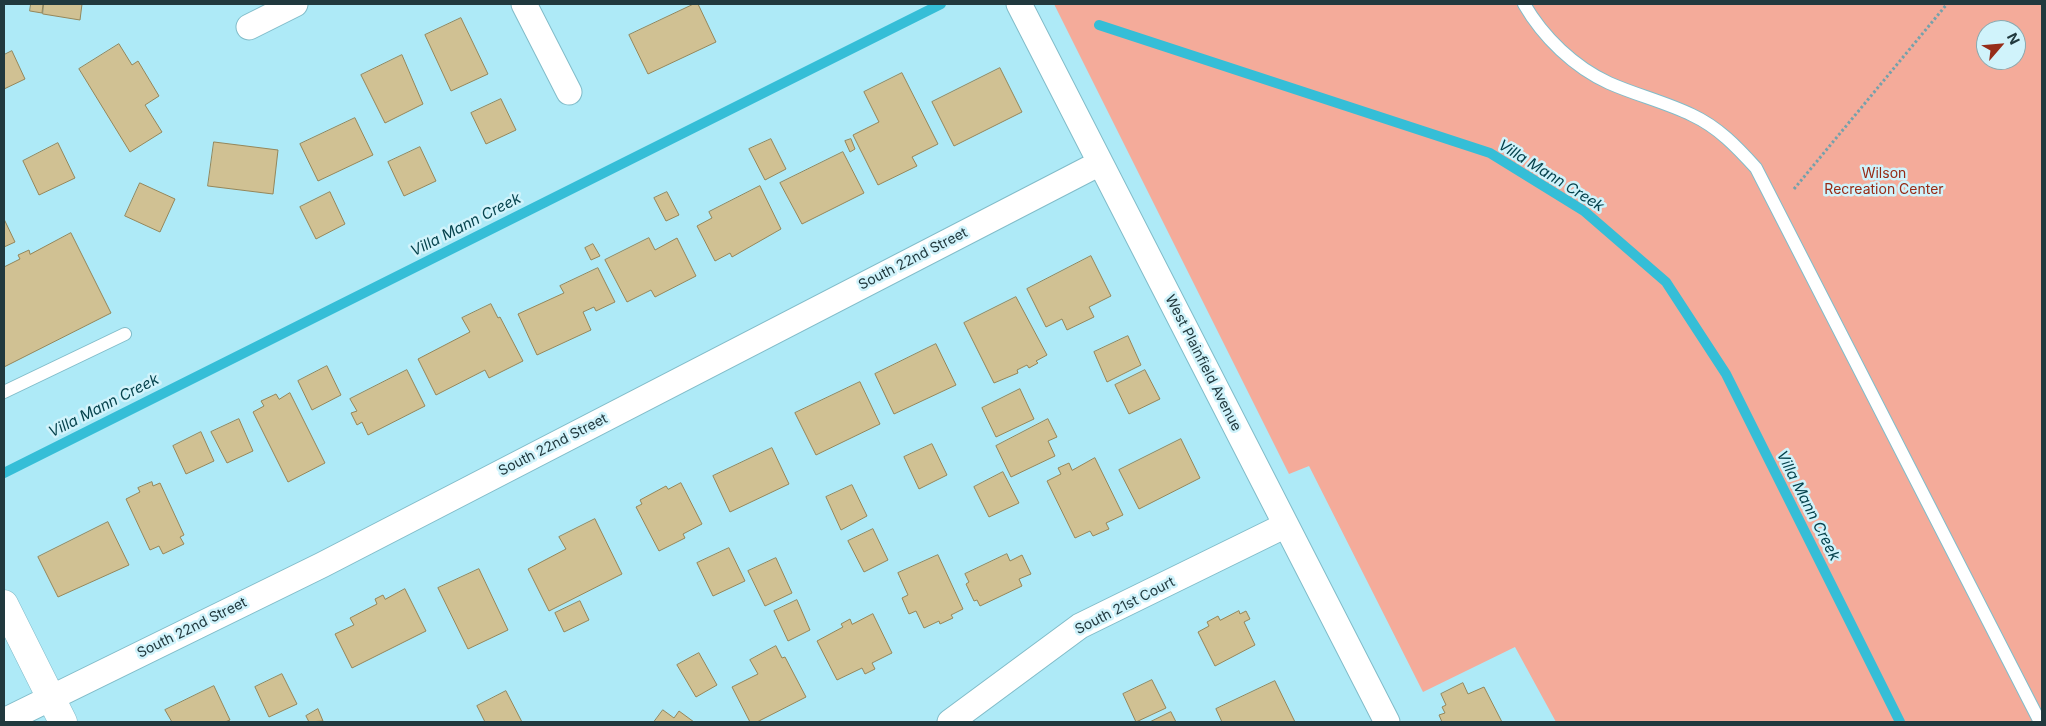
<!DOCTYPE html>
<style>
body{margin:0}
#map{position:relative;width:2046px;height:726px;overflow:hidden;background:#aeeaf7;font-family:Inter,sans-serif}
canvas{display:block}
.frame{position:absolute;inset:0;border:5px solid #21393e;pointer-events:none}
.north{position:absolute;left:1976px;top:20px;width:50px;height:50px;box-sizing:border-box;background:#d0f3fb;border:1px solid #8aa9af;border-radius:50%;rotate:63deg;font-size:14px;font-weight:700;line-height:20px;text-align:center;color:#21393e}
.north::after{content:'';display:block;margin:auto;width:18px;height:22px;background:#962d19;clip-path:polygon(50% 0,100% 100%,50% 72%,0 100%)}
</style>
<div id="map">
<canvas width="2046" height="726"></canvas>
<div class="frame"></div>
<div class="north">N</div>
</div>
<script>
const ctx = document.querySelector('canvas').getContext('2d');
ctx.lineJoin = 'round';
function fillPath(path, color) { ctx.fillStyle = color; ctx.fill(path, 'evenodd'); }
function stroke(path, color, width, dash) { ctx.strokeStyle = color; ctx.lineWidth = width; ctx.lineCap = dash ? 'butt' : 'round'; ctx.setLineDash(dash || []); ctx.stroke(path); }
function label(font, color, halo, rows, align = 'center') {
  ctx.font = font + ' Inter,sans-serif'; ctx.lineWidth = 5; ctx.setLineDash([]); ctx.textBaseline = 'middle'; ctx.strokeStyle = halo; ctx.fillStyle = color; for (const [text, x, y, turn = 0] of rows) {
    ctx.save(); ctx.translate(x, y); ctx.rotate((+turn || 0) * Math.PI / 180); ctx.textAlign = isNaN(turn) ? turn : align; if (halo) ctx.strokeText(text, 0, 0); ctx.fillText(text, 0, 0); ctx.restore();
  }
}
fillPath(new Path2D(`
 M1054 4H2042V722H1556L1515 647 1423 692 1309 466 1289 474ZM1986 30H2016V60H1986Z`), '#f4ab9a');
stroke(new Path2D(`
 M1099 25 1490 153 1584 211 1666 282 1726 374 1900 722
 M4 473 941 4`), '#35bed7', 10);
const building = new Path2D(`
 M31 4H43L42 13 30 11Z
 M44 4H82L80 20 43 14Z
 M694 4H698L716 42 648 74 629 35Z
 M461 18 488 74 451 91 425 35Z
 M119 44 132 65 138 61 159 96 145 105 162 132 130 152 79 69Z
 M12 51 25 79 4 89V55Z
 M402 55 423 104 385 123 361 75Z
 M1000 68 1022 112 954 146 932 102Z
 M902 73 938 144 912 157 917 166 878 185 853 135 879 122 864 92Z
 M501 99 516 130 486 144 471 113Z
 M355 118 373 155 318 181 300 144Z
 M771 139 786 169 765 180 749 149Z
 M851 139 855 149 850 152 845 141Z
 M214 142 278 150 273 194 208 186Z
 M58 143 75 178 39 195 23 161Z
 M420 147 436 181 404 196 388 162Z
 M843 152 864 193 802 224 780 183Z
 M140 183 175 199 160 232 125 216Z
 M760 186 781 229 732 257 730 253 715 261 697 226 712 218 709 212Z
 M330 192 345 224 316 239 300 207Z
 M667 192 679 215 666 221 654 198Z
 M4 219 15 242 4 247Z
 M71 233 111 313 4 367V267L20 259 18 255 29 250 30 254Z
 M649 238 655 250 677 238 696 276 655 297 651 290 627 302 605 260Z
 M593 244 600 256 591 260 585 248Z
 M1091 256 1111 296 1089 307 1094 317 1067 330 1062 319 1046 327 1027 289Z
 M598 268 615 302 596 311 594 307 583 312 591 330 537 355 518 314 564 293 560 286Z
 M1016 297 1047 355 1036 361 1038 363 1029 368 1027 365 1017 370 1018 373 994 383 964 323Z
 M491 304 498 318 500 317 523 361 489 378 485 370 436 395 418 359 470 332 462 318Z
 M1128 336 1141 365 1107 382 1094 352Z
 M936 344 956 385 894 414 875 374Z
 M327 366 341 395 312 410 298 381Z
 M407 370 425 406 368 435 362 422 357 425 351 413 357 411 350 399Z
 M1145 370 1160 399 1129 414 1115 385Z
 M860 382 880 424 816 455 795 413Z
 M1020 389 1034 419 996 437 982 408Z
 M290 393 325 463 288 482 253 412 264 406 261 401 276 394 279 399Z
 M239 419 253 451 227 463 211 432Z
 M1048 419 1057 437 1048 441 1055 456 1011 477 996 446Z
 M201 432 214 461 186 474 173 446Z
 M1181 439 1200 478 1139 509 1119 470Z
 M932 444 947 475 919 489 904 457Z
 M772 448 789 484 730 512 713 476Z
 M1095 458 1123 515 1106 523 1109 529 1093 536 1090 531 1075 538 1047 481 1061 474 1058 468 1069 463 1072 470Z
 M1003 472 1019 503 989 517 974 487Z
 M152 482 153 486 160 483 184 535 180 537 184 544 163 554 159 546 150 550 126 499 140 492 138 488Z
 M681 483 702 524 683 534 685 538 659 551 636 507 642 504 640 500 666 486 668 489Z
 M852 485 867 516 841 530 826 497Z
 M595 519 622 574 549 611 528 569 566 549 559 537Z
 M108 522 129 565 58 597 38 557Z
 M873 529 888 560 864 572 848 541Z
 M729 548 745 581 713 596 697 563Z
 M1007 554 1010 561 1022 555 1031 574 1019 579 1022 586 980 606 977 600 974 601 966 584 969 582 965 574Z
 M938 555 963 609 951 615 953 618 940 624 939 621 924 628 916 611 909 614 902 598 908 595 898 573Z
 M776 558 792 593 765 606 748 571Z
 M479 569 508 630 468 649 438 588Z
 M405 589 426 631 352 668 335 634 354 625 350 618 377 604 375 599 383 595 385 599Z
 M797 600 810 630 788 641 774 611Z
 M580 601 589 620 564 632 555 613Z
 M1239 611 1240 614 1246 611 1250 619 1244 622 1255 645 1215 666 1198 632 1209 626 1207 622 1218 616 1220 620Z
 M873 614 892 653 872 663 875 669 865 674 862 668 837 680 817 641 843 627 841 624 850 619 852 624Z
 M776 646 782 658 785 657 806 697 757 722H750L732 687 758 674 750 660Z
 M699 653 717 685 696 697 677 665Z
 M282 674 297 704 269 717 255 687Z
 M1152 680 1166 708 1136 722 1123 694Z
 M1275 681 1295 722H1222L1216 709Z
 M1463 683 1468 694 1484 687 1502 722H1442L1439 715 1445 713 1442 707 1446 705 1441 694Z
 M214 686 230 720 225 722H172L165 710Z
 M506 691 522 722H485L477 706Z
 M318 709 323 721 309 722 306 716Z
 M663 710 674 718 679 711 694 722H654Z
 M1171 712 1176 722H1150Z`);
fillPath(building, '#d0c193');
stroke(building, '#94865a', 1);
const service = new Path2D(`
 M1524 4C1543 37 1574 67 1609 83 1636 95 1665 102 1692 115 1718 127 1737 147 1756 168L2040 722
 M4 392 125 334`);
const minor = new Path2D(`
 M524 4 569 92
 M1019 4 1387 722
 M249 27 295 4
 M4 721 322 565 1100 163
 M950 722 1080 626 1286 525`);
const tertiary = new Path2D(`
 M4 604 63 722`);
stroke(service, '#81bcc9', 14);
stroke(minor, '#81bcc9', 27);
stroke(tertiary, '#81bcc9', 29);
stroke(new Path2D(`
 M1794 189 1947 4`), '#74a1ab', 3, [2.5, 2.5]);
stroke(service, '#fff', 12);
stroke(minor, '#fff', 25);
stroke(tertiary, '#fff', 28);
label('14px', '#962a15', '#d0f3fb', [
 ["Wilson",1884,174],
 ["Recreation Center",1884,190]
]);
label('14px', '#21393e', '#d0f3fb', [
 ["South 22nd Street",913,259,-27],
 ["West Plainfield Avenue",1203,363,63],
 ["South 22nd Street",553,445,-27],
 ["South 21st Court",1125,606,-27],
 ["South 22nd Street",192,628,-26]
]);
label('italic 15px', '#05424c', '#d0f3fb', [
 ["Villa Mann Creek",1551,176,32],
 ["Villa Mann Creek",466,225,-27],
 ["Villa Mann Creek",104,406,-27],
 ["Villa Mann Creek",1808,506,63]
]);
</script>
